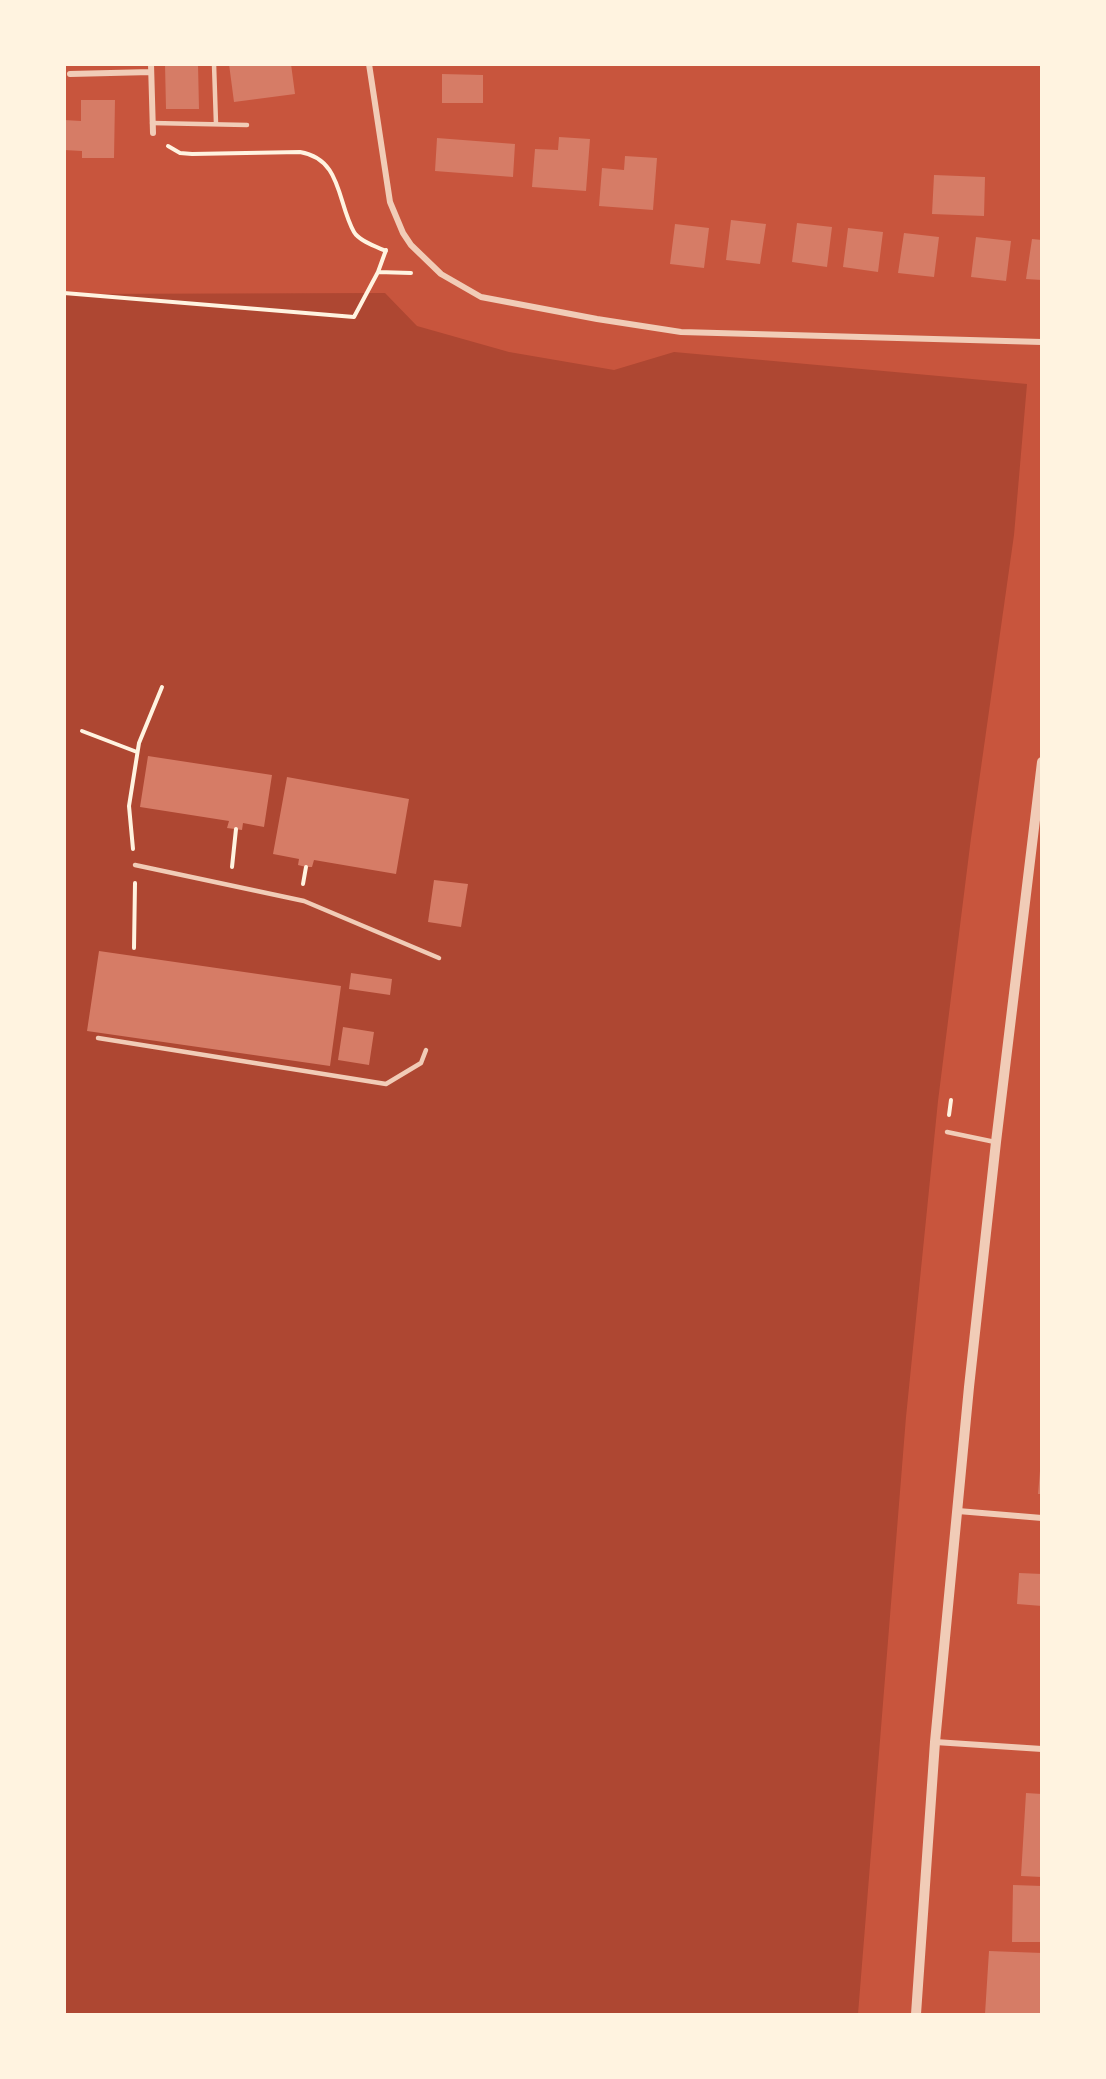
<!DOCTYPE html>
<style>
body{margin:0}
#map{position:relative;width:1106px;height:2079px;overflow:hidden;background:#c8553d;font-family:Commissioner,sans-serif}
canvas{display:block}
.frame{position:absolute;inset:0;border:66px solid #fff3e0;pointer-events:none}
</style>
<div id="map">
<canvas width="1106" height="2079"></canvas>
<div class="frame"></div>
</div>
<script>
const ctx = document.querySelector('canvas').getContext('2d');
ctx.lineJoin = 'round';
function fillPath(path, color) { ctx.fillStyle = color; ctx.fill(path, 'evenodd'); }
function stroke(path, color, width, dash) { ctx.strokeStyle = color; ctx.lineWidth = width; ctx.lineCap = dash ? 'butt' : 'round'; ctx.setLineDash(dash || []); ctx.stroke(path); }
fillPath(new Path2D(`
 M385 293 417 326 509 352 614 370 674 352 1027 384 1014 535 971 838 938 1101 906 1417 858 2014H65L64 294Z`), '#ae4732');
fillPath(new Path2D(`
 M165 64H198L199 109H166Z
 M229 64H291L295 94 234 102Z
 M442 74 483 75V103H442Z
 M81 100H115L114 158H82V151L64 150V120L81 121Z
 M559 137 590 139 586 191 532 187 535 149 558 150Z
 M437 138 515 144 513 177 435 171Z
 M625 156 657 158 653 210 599 206 602 168 624 170Z
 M934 175 985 177 984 216 932 214Z
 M731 220 766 224 760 264 726 260Z
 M797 223 832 227 827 267 792 262Z
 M675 224 709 228 704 268 670 264Z
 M848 228 883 232 878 272 843 267Z
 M904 233 939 237 934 277 898 273Z
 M976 237 1011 241 1006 281 971 277Z
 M1032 239 1042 240V280L1026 279Z
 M148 756 272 775 264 827 243 823 242 830 227 828 229 821 140 807Z
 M287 777 409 799 396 874 314 860 312 867H306L298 865 299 859 273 854Z
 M434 880 468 884 461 927 428 922Z
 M99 951 341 986 330 1066 87 1031Z
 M351 973 392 979 390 995 349 989Z
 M343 1027 374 1032 369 1065 338 1060Z
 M1040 1471H1042V1494H1038Z
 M1019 1573 1042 1574V1606L1017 1604Z
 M1026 1793 1042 1794V1877L1021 1876Z
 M1013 1885 1042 1886V1942H1012Z
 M989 1951 1042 1953 1040 2001H1042V2014H985Z`), '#d67c66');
stroke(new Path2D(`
 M168 146 180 153 192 154 300 152C342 159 337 202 354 232 359 241 377 247 386 251
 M378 272 386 250
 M64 293 354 317 378 272 411 273
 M82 731 137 752
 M133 849 129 806 139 743 162 687
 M232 867 236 829
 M303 884 306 867
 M134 948 135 883
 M949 1115 951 1100`), '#fff3e0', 4);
stroke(new Path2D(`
 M214 64 216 124
 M152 123 247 125
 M135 865 304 901 439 958
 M98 1038 386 1084 421 1063 426 1050
 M947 1132 995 1142`), '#f1ccb7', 4.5);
stroke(new Path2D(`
 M151 64 153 133
 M369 64 390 202 403 233 411 245 441 274 481 297 597 319 681 332 1042 342
 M70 74 151 72
 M958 1511 1042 1518
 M935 1742 1042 1749`), '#f1ccb7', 6);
stroke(new Path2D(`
 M916 2014 935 1742 969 1387 996 1142 1042 762`), '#f1ccb7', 10);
</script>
